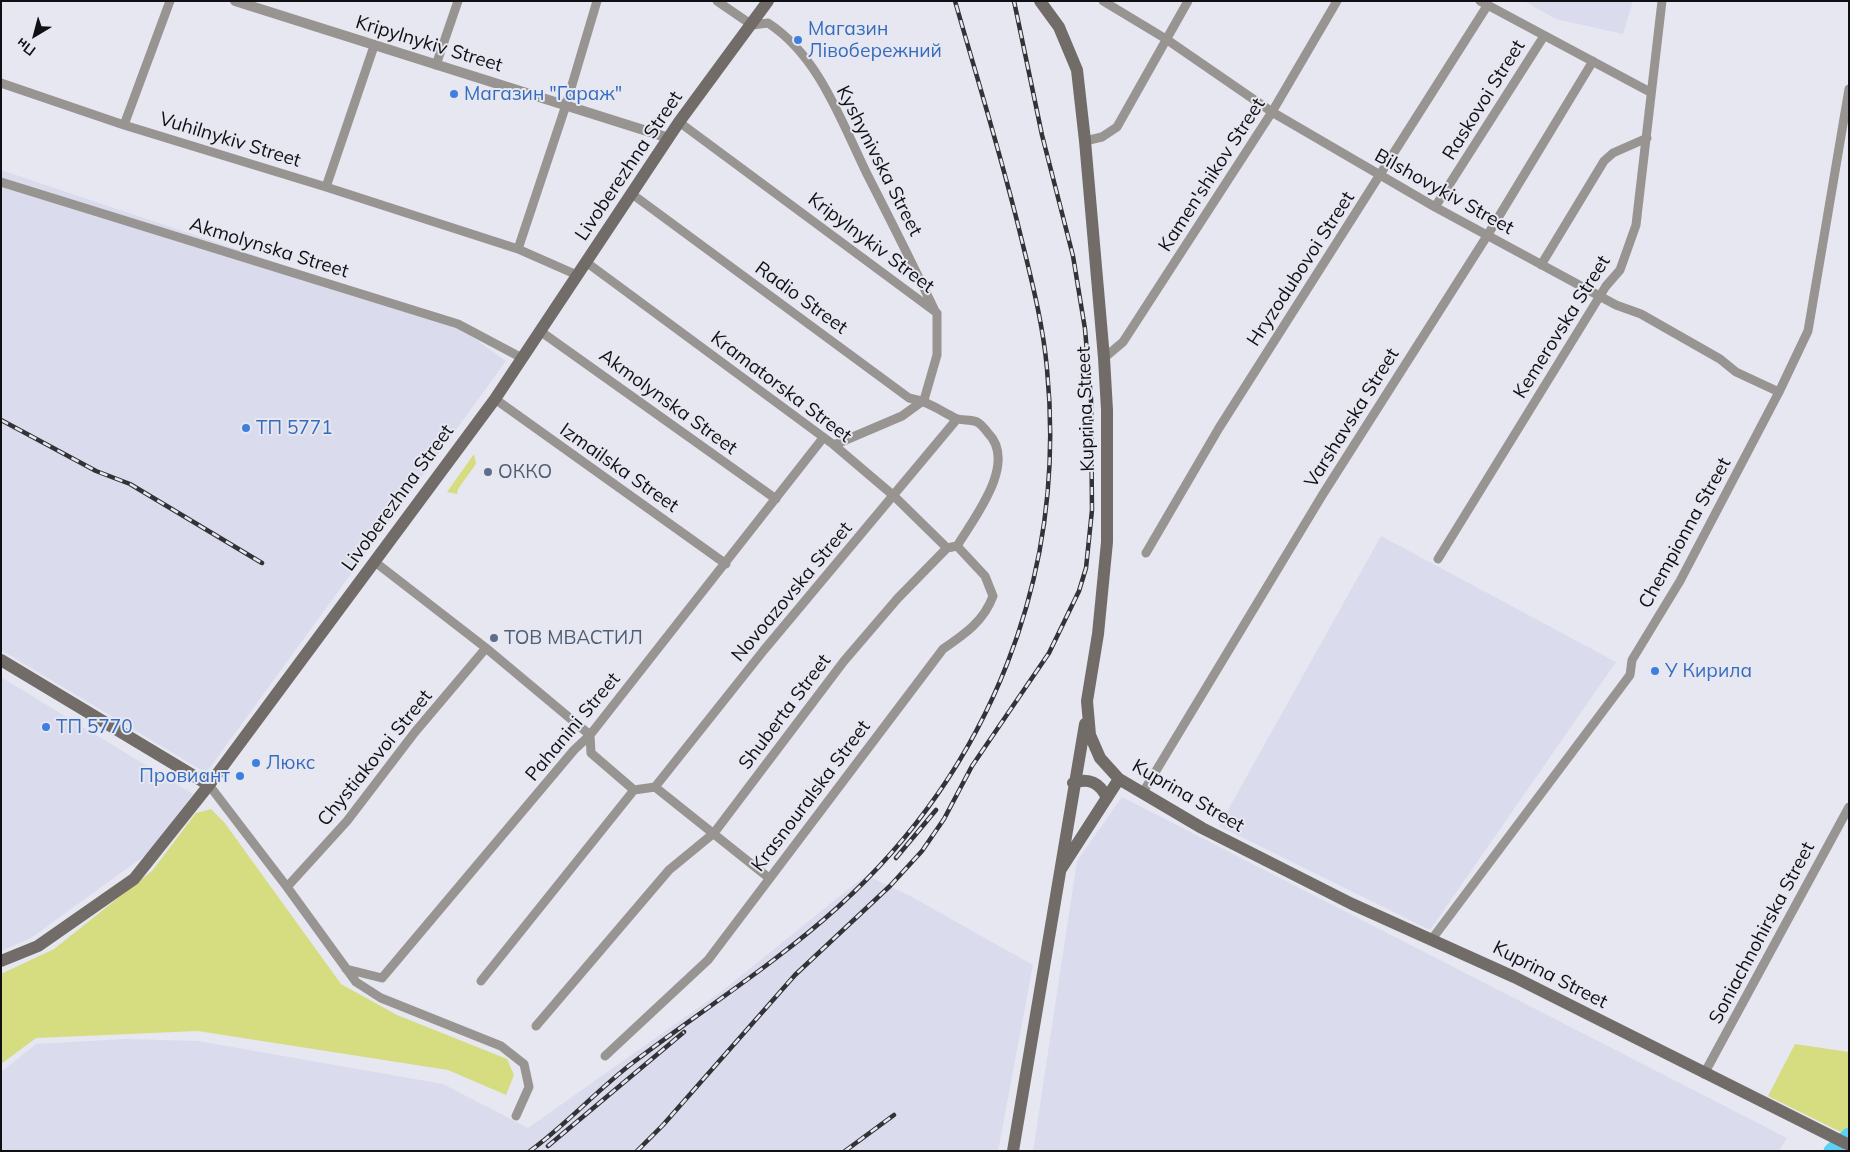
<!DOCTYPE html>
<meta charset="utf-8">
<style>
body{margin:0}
#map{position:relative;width:1850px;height:1152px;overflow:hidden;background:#e6e7f0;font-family:Mulish,sans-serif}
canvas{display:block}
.frame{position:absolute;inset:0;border:2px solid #101014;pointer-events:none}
.north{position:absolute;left:10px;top:10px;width:50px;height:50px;-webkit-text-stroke:4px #e6e7f0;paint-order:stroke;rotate:217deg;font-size:14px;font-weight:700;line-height:20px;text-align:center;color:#101014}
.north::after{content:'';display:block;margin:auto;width:18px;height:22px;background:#101014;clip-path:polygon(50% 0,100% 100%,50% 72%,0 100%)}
</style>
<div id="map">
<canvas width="1850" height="1152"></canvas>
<div class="frame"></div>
<div class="north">Пн</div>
</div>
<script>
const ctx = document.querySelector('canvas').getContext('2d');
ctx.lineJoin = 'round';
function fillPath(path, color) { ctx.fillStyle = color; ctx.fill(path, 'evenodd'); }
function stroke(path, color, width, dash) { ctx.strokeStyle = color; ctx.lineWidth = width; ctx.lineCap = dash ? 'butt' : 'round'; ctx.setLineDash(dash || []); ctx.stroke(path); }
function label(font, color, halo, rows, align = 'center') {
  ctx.font = font + ' Mulish,sans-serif'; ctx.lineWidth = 4; ctx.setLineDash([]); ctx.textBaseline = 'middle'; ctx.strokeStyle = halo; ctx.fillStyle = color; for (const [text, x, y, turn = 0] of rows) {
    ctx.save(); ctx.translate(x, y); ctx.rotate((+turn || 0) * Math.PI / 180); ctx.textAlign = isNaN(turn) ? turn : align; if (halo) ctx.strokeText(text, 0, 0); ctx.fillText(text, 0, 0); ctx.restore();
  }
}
fillPath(new Path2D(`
 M1524 1H1633L1623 34 1556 19Z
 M1 170 450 321 506 361 206 773 1 650Z
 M1381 536 1616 662 1430 930 1219 826Z
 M1 677 193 794 147 854 31 938 1 951Z
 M1122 797 1787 1138 1779 1151H1033L1077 861Z
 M866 875 910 896 1033 965 998 1151H1V1072L36 1044 124 1039 198 1041 443 1084 528 1128 722 991Z`), '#dadced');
fillPath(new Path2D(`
 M474 454 476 464 458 489 457 494 447 492Z
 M211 809 224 822 341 984 397 1015 507 1059 514 1075 506 1095 448 1070 198 1031 36 1038 1 1064V974L54 949 152 871 196 813Z
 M1795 1044 1849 1052V1136L1768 1096Z`), '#d5dd80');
stroke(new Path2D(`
 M1831 1151 1849 1135`), '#59d2f5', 15);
stroke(new Path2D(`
 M717 1 752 25 768 23C819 56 841 121 867 174 890 219 913 265 935 311
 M1103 1 1166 39 1272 112 1435 207 1616 305 1641 314 1720 359 1736 372 1779 392
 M1480 1 1650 92
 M436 65 458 1
 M1 83 124 125 326 187 518 249 577 275
 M679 122 937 313V355L924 400 902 416 834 445
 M124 125 170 1
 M1085 141 1102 137 1117 127 1188 1
 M1 182 458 324 522 358
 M326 187 374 46
 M1435 207 1544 36
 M518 249 566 105 597 1
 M586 262 834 445 894 496 947 548
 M1541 265 1604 161 1613 153 1647 138
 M540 331 776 499
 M1104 358 1123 342 1272 112 1337 1
 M495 399 726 564
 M1146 553 1219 428 1487 6
 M1438 559 1606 286 1620 270 1636 225 1662 1
 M375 562 486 648 590 735 591 753 634 790 655 787 769 878
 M209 785 287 887 356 982 381 998 501 1046 524 1064 529 1087 516 1116
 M655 787 764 650 957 419
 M1142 794 1323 494 1487 236 1593 61
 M287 887 347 821 415 732 486 648
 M1432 939 1630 675 1632 660 1680 581 1779 392 1808 331 1849 89
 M346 969 382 978 574 750 590 735 823 438
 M481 981 634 790
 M536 1026 669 870 714 833 844 661 898 598 947 548 957 546C974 518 1018 463 988 433 985 429 981 424 977 422 970 419 961 421 955 418 939 410 927 401 909 398L632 194
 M605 1056 708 960 943 649C965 634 984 621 993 596L985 576 957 546
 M1704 1074 1849 807`), '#989491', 9);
stroke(new Path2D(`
 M235 1 669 138`), '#989491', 10);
stroke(new Path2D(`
 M1040 1 1059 27 1077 70 1085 141 1104 358 1107 410V542L1098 634 1087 701 1090 735 1100 758 1119 779 1202 828 1352 904 1514 977 1849 1145
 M1 660 209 785
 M1073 783C1089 777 1100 783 1107 798
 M1061 869 1119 779
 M1 961 38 946 134 879 209 785 495 399 679 122 768 1
 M1013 1151 1085 724`), '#726c69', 12);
const rail = new Path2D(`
 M1 420 96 471 130 484 262 563
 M896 858 936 810
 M548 1146 684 1032
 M530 1151C567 1124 598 1089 635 1061 702 1010 775 964 838 907 991 768 1067 575 1047 369 1043 323 1031 278 1020 233 1001 155 977 78 955 1
 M637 1151 663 1125 795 975 890 886 922 851 944 819 972 766 1049 653 1079 591 1086 568 1092 510 1091 399 1085 329 1073 256 1042 135 1014 1
 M845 1151 894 1115`);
stroke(rail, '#323237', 4.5);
stroke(rail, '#e6e7f0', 2.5, [8]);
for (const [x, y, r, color] of [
 [798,40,5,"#3f7fe0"],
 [454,94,5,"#3f7fe0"],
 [246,428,5,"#3f7fe0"],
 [488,472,5,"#5c6f8a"],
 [494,638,5,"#5c6f8a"],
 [1655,671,5,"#3f7fe0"],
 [46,727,5,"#3f7fe0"],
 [256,763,5,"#3f7fe0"],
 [240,776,5,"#3f7fe0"]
]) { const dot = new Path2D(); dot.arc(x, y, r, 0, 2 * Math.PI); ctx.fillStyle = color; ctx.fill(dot); stroke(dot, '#e6e7f0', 2); }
label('19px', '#366cbe', '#e6e7f0', [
 ["Магазин",808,29],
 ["Лівобережний",808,51],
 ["Магазин \"Гараж\"",464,94],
 ["ТП 5771",256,428],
 ["У Кирила",1665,671],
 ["ТП 5770",56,727],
 ["Люкс",266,763],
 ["Провиант",230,776,"right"]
], 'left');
label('19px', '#101014', '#e6e7f0', [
 ["Kripylnykiv Street",429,44,17],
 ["Raskovoi Street",1484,100,-58],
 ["Vuhilnykiv Street",230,140,17],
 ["Kyshynivska Street",879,161,63],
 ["Livoberezhna Street",629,166,-56],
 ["Kamen'shikov Street",1212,175,-57],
 ["Bilshovykiv Street",1444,192,29],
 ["Kripylnykiv Street",871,243,37],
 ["Akmolynska Street",269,248,17],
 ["Hryzodubovoi Street",1301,269,-57],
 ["Radio Street",801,298,36],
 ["Kemerovska Street",1562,327,-58],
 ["Kramatorska Street",781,387,37],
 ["Akmolynska Street",668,402,36],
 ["Kuprina Street",1086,409,-92],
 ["Varshavska Street",1352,418,-58],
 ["Izmailska Street",619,468,35],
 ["Livoberezhna Street",398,498,-54],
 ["Chempionna Street",1685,533,-61],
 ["Novoazovska Street",792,592,-50],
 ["Shuberta Street",785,712,-53],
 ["Pahanini Street",573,727,-50],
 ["Chystiakovoi Street",375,758,-51],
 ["Krasnouralska Street",811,796,-53],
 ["Kuprina Street",1188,796,30],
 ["Soniachnohirska Street",1762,933,-62],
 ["Kuprina Street",1550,975,27]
]);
label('19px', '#4e5e75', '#e6e7f0', [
 ["ОККО",498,472],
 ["ТОВ МВАСТИЛ",504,638]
], 'left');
</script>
